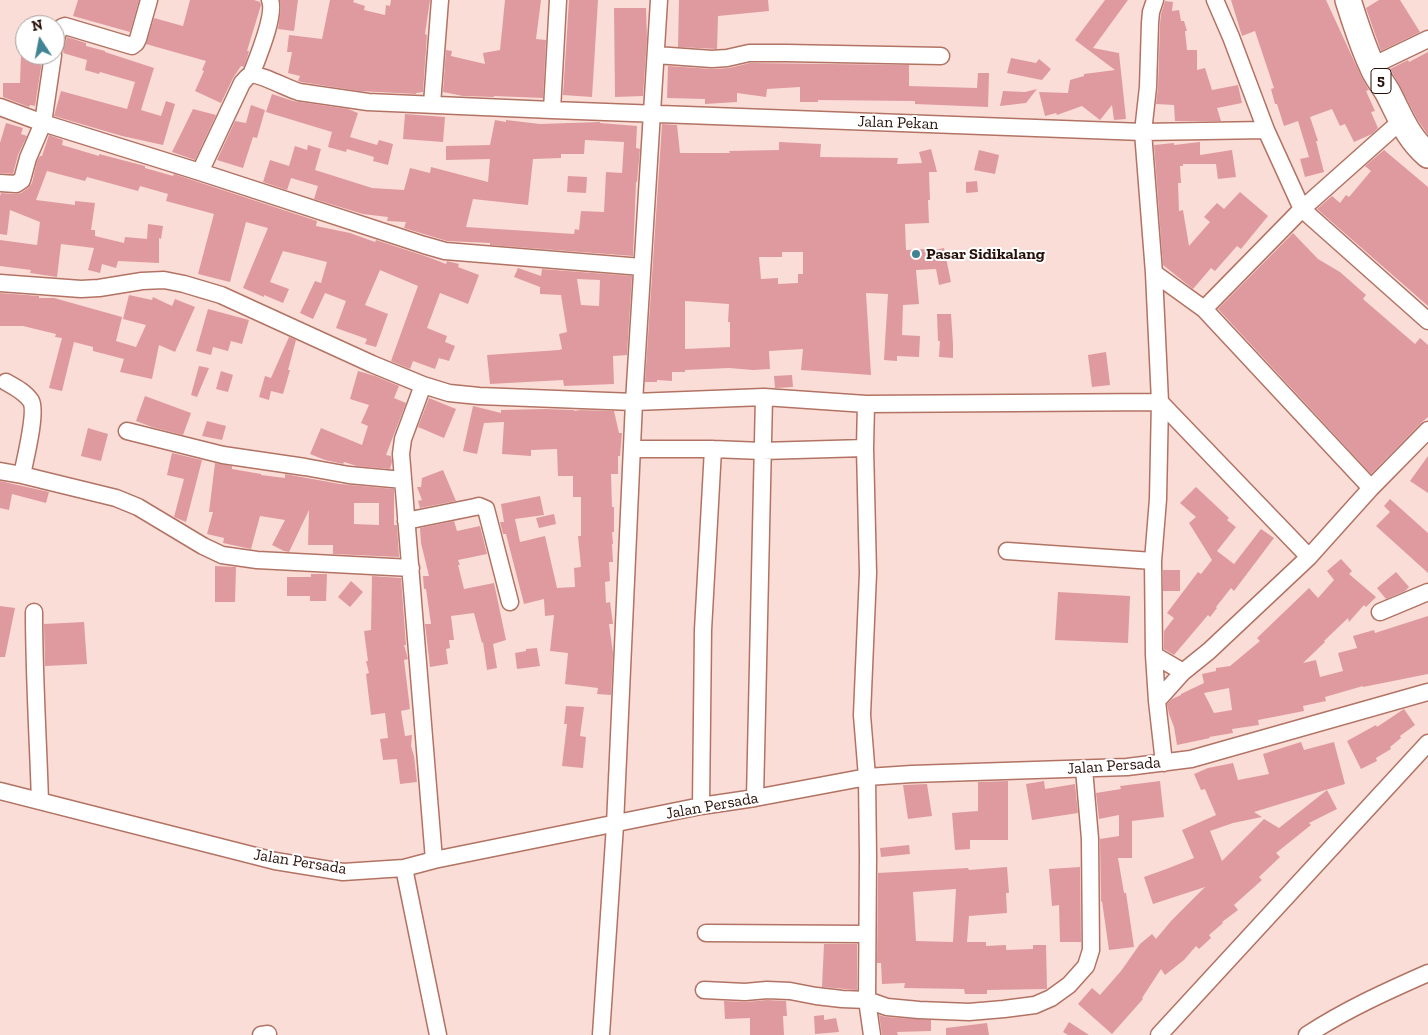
<!DOCTYPE html>
<style>
body{margin:0}
#map{position:relative;width:1428px;height:1035px;overflow:hidden;background:#faddd6;font-family:"Zilla Slab",serif}
canvas{display:block}
.north{position:absolute;left:15px;top:15px;width:50px;height:50px;box-sizing:border-box;background:#fff;border:1px solid #a99f9d;border-radius:50%;rotate:349deg;font-size:14px;font-weight:700;line-height:20px;text-align:center;color:#28100a}
.north::after{content:'';display:block;margin:auto;width:18px;height:22px;background:#408493;clip-path:polygon(50% 0,100% 100%,50% 72%,0 100%)}
</style>
<div id="map">
<canvas width="1428" height="1035"></canvas>
<div class="north">N</div>
</div>
<script>
const ctx = document.querySelector('canvas').getContext('2d');
ctx.lineJoin = 'round';
function fillPath(path, color) { ctx.fillStyle = color; ctx.fill(path, 'evenodd'); }
function stroke(path, color, width, dash) { ctx.strokeStyle = color; ctx.lineWidth = width; ctx.lineCap = dash ? 'butt' : 'round'; ctx.setLineDash(dash || []); ctx.stroke(path); }
function label(font, color, halo, rows, align = 'center') {
  ctx.font = font + ' "Zilla Slab",serif'; ctx.lineWidth = 4; ctx.setLineDash([]); ctx.textBaseline = 'middle'; ctx.strokeStyle = halo; ctx.fillStyle = color; for (const [text, x, y, turn = 0] of rows) {
    ctx.save(); ctx.translate(x, y); ctx.rotate((+turn || 0) * Math.PI / 180); ctx.textAlign = isNaN(turn) ? turn : align; if (halo) ctx.strokeText(text, 0, 0); ctx.fillText(text, 0, 0); ctx.restore();
  }
}
fillPath(new Path2D(`
 M78 0H139L130 32 73 16Z
 M190 0H254L260 2 261 5 247 51H249L248 55 244 67 241 66 233 78 221 103 195 91 204 71 202 70 206 61 146 44 154 18 183 26Z
 M280 0H298L294 31 278 29 281 8Z
 M330 0H354L353 2 365 6 364 10 385 15 386 5 390 6 391 0H430L425 34 427 35 423 92 416 93V94L359 91 301 82 298 81 300 76 288 73 292 52H287L289 35 322 39Z
 M505 0H541L536 39 546 40 543 98 494 96V97L463 96 443 92 446 50 452 51 451 56 485 64 483 53 500 50Z
 M569 0H598L592 97 563 95Z
 M679 0H768L769 11 718 16 717 49 678 47Z
 M1105 0H1128L1093 48 1119 53 1126 119 1114 120 1112 105 1100 120 1082 106 1057 115 1056 113 1045 116 1039 92 1068 93 1070 80 1084 76V74L1115 70 1075 40Z
 M1231 0H1326L1361 76 1369 90 1366 91 1375 111 1371 112 1378 128 1372 134 1354 142 1345 124 1340 126 1332 109 1310 117 1318 141H1316L1324 172 1305 177 1300 159 1309 157 1298 121 1284 126 1277 104H1275L1271 89 1274 88 1255 31 1242 36Z
 M1379 0H1400L1420 32 1381 51 1366 8Z
 M1165 1 1173 2 1172 11 1179 10 1181 21H1184L1187 31H1185L1187 50H1197V70L1205 68 1212 90 1238 85 1242 103 1217 108 1221 121H1175L1174 105 1156 104 1158 87 1160 24 1161 14Z
 M614 8H646L647 38 643 96 615 97Z
 M67 37 86 43V46L105 51V52L154 68 141 110 161 116 166 101 175 104 163 145 122 136 54 116 61 91 127 109 135 82 100 72 99 74 85 70 87 60 63 53Z
 M1428 52V135L1417 119 1400 86 1390 69 1408 60 1409 62Z
 M21 55H43L35 106 30 105 29 107 3 97V83H20Z
 M1011 58 1036 63 1039 59 1051 69 1042 80 1007 73Z
 M750 63 909 65V86L977 88 978 73H989L988 107 915 104V101L818 100V102H800V87L767 89 766 97 737 93V102L705 104V99L667 98 668 66 713 69 729 68Z
 M1037 89 1026 103 1000 106 1003 91 1025 92Z
 M272 94 293 101 348 109 358 113 350 137 377 145 379 140 393 144 388 165 373 161 374 157 347 149 346 152 328 147 332 132 266 112Z
 M251 105 265 110 257 138 253 137 243 168 217 160 235 121 246 123Z
 M193 109 216 115 195 160 172 152Z
 M405 114 445 117 443 142 403 139Z
 M495 120 506 122V120L540 124 600 122V123L637 126 636 148 640 149 637 182H636L633 256 490 245V243L447 241 404 228 406 222 387 221 388 217 363 214 314 199 318 186 291 178 287 190 263 182 270 160 289 166 295 146 307 150 308 145 321 149 315 170 372 188 404 190 410 168 430 173 431 167 488 182 490 159 446 160V146L490 145ZM585 140 624 142 622 173 606 172 604 212 581 211 579 230 575 229 574 234 466 227 473 199 528 205 533 159 561 158V154H584Z
 M6 123 23 128 21 134 27 136 18 155 13 174 0 173V143Z
 M662 124 677 125 680 153H730L729 151 779 150V142L821 144 820 157 898 158 897 164 922 163 919 152 931 149 937 172H929L930 200H928L929 223 905 224 906 250 926 249V252L944 248 951 282 939 285 936 269 916 270 919 304 903 305 902 335 920 336 919 357 897 356V361L884 360 888 294 866 293 871 375 801 370 803 349 769 351 770 369 753 370 729 368 685 370V372H672V381L657 380V382H645ZM782 252H803V274H798V283L778 284V278L761 279 759 257H782ZM685 301 729 304 728 322H730V347L685 349Z
 M49 135 63 140 62 145 99 156V154L145 166V168L173 176 174 174 317 221 316 226 350 233 375 242 376 240 428 257 446 264 447 261 459 264 458 267 479 275 468 304 440 293 427 328 447 336 445 342 455 346 449 361 439 358 435 369 413 361 410 369 391 361 418 286 380 270 365 305 388 314 376 347 365 344 367 339 336 328 346 301 325 293 313 319 300 313 315 281 321 283 327 262 283 251 270 282 289 289 283 303 264 295V297L243 288 268 228 246 222 230 282 198 274 214 214 166 201 168 194 140 186 138 191 87 177 85 181 47 171 36 200 75 205V201L95 203 91 230H95V236L124 243 125 237 147 239 148 224 163 226 161 239 159 238V263L118 261 116 268 102 264 100 273 88 270 94 248 61 244 57 277 30 273 31 270 0 266V240L37 245 40 222 10 210 7 235 0 234V196L1 193 15 194 21 193 28 188 32 183 37 161 40 156H42Z
 M1200 142V155L1232 150 1236 177 1218 179 1216 164H1183V166H1180L1181 183H1178L1179 211 1183 210 1189 246 1210 222 1204 217 1217 203 1224 209 1240 192 1268 216 1241 249 1237 246 1215 271 1211 268 1193 289 1163 265 1154 145 1174 143V145Z
 M979 150 999 155 995 174 974 170Z
 M1384 150 1428 187V306L1317 209 1332 196 1340 203 1346 195 1349 197 1371 171 1365 166Z
 M568 176 587 177 586 193 567 192Z
 M977 181 978 192 966 193V182Z
 M1293 233 1318 259 1340 272 1366 295 1363 299 1415 344 1420 338 1428 345V417L1421 423 1371 474 1218 309Z
 M518 268 541 276 542 269 632 276 627 355 613 356 614 384 564 386 563 380 490 384 487 355 559 350 562 349 559 334 567 332 561 295 540 294V287L514 277ZM577 279 600 280 599 306 581 305Z
 M0 293 39 296V298H54L122 317 116 341 136 347 146 325 123 319 129 295 152 300 153 297 172 306 175 299 195 307 175 352 159 345 152 379 120 372 124 359 93 351V347L74 342 62 391 49 388 62 338 55 337 56 334 23 326H0Z
 M208 309 249 320 242 344 231 341 228 351 213 347 211 355 196 351Z
 M937 314H951L953 344V358L939 357 940 341H938Z
 M289 337 296 340 288 370H290L283 394 271 391 269 400 259 397 265 376 271 378Z
 M1106 352 1110 385 1092 387 1088 355Z
 M199 366 209 368 197 397 191 395Z
 M221 371 233 375 228 392 216 389Z
 M358 371 375 376 399 386 394 398 406 403 386 455 391 456 392 462 390 469 357 466 344 462 343 464 325 460 310 454 321 428 362 445 368 426 361 423 369 405 350 399Z
 M792 375 793 387 775 388 774 376Z
 M145 396 191 413 183 435 152 427 136 421Z
 M429 398 456 409 444 438 418 427Z
 M473 406 501 413V410L545 409 574 410V411L580 410 614 411 619 433H622L620 456H618V474H611L612 507H614V532H612L613 544H612L613 562H609L610 581 605 582 606 603 610 602 613 624H609L613 653 611 695 597 694 598 688 565 684 568 653 550 651 554 615 545 616 544 599 524 604 506 534H503L500 522H504L501 504 540 496 544 515 515 519 520 542 545 536 557 588 575 587 574 568 581 567 578 536H581V497H573V476H558L557 449 531 450V456L502 454 504 422 484 423 477 454 463 451Z
 M207 421 226 426 222 440 202 436Z
 M88 428 108 434 101 461 81 456Z
 M172 453 202 460 186 522 174 517 184 479 167 475Z
 M1428 456V493L1410 481Z
 M215 463 232 466V469L261 474V475L285 478V474L340 484 394 489V525H397L399 557 333 554V545H308L309 510 289 552 284 551 272 545 285 520 260 516 251 549 223 543 224 538 207 534 213 512H209ZM354 503H379V525L354 524Z
 M443 470 456 501 420 508 418 501 422 500 417 487H421L422 478Z
 M0 481 49 492 46 503 12 494 9 510 0 508Z
 M1196 487 1229 518 1227 520 1236 527 1217 551 1234 564 1261 529 1274 538 1234 591 1231 588 1216 607 1217 608 1210 617 1208 615 1174 655 1164 649V631L1174 618 1167 613 1198 572 1201 574 1212 560 1189 523 1196 517 1180 503Z
 M1390 499 1428 533V573L1376 526 1390 512 1384 506Z
 M554 514 556 524 539 528 536 518Z
 M454 521 457 531 480 526 487 554 458 560 460 565H458L464 589 494 583 506 640 493 644 497 668 487 670 483 642 482 643 474 613 451 616 454 640H449L450 648 446 649 448 664 430 667 425 624H431L426 589H424L423 576H429L421 543 420 528Z
 M1341 559 1352 571 1349 574 1376 597 1366 607 1364 605 1349 622 1348 618 1324 641 1325 642 1303 663 1316 660 1320 677 1343 671 1338 653 1357 648 1353 636 1374 630 1375 633 1428 616V674L1363 687V686L1325 697 1326 701 1303 706 1304 711 1258 720 1259 725 1232 729 1233 733 1209 737 1210 738 1177 745 1174 727 1169 714 1167 704 1172 699 1181 695V694L1204 683 1202 674 1216 671V668L1230 666 1260 641 1257 638 1309 588 1318 598 1334 580 1327 571ZM1229 688 1232 710 1214 713 1204 693Z
 M215 566 236 567 235 602H215Z
 M1163 570H1180V591H1163Z
 M1396 572 1409 587 1405 591 1386 599 1377 588Z
 M311 574H327L326 601H310V596H287V577H311Z
 M372 576 401 578 406 645H404L408 659 404 660 410 709 401 711 405 736 412 735 411 746 414 756 417 782 400 784 397 759 383 760 380 739 388 738 385 713 371 715 366 674 369 673 366 661H368L364 631 371 630Z
 M351 581 363 592 350 607 338 597Z
 M1058 592 1130 596 1128 643 1055 640Z
 M0 606 15 608 5 657H0Z
 M84 622 87 664 45 666 44 624Z
 M537 648 540 666 517 669 515 653 526 651V649Z
 M566 706 584 707 580 736 586 737 583 768 562 766 567 724H564Z
 M1404 709 1415 725 1400 736 1401 738 1390 747 1391 749 1376 758 1377 761 1361 769 1347 741 1376 725 1377 727Z
 M1301 742 1304 750 1334 742 1345 784 1254 812 1262 817 1233 823 1210 831 1222 861 1264 819 1279 828 1327 790 1337 809 1309 823 1311 825 1276 853 1280 857 1259 877 1262 880 1234 905 1238 910 1222 922 1223 923 1209 935 1211 938 1199 949 1196 946 1184 960 1165 975 1161 969 1142 998 1143 999 1112 1034 1078 1004 1092 988 1100 995 1121 971 1140 944 1152 934 1156 939 1171 921 1205 887 1153 904 1144 877 1169 868 1194 858 1182 830 1216 815 1205 789 1201 790 1194 774 1208 768 1233 763 1238 780 1269 774 1263 754Z
 M1008 781V840H970V849L955 850 952 813 978 811V782Z
 M1044 781 1045 789 1075 784 1078 813 1032 820 1026 784Z
 M1160 781 1164 817 1132 821V858H1118L1124 893H1126L1134 947 1109 950 1102 901 1101 902 1100 839 1119 836V815L1099 819 1096 793 1121 789 1120 786Z
 M927 784 932 816 908 819 903 785Z
 M909 845 910 854 881 857 880 848Z
 M1007 867 1009 893H1006L1007 913 969 916 967 942H986V946L1006 945V950L1033 949V945H1046L1047 989 987 990V994H965L964 989 904 988 905 983 882 984 881 963H877L878 873 968 868 969 870ZM956 889 953 942 916 941 913 892Z
 M1080 867 1081 942H1060L1059 905 1052 906 1049 869Z
 M824 944H857V990L822 987Z
 M767 1000 786 1001 787 1016H783L784 1035H750V1018L725 1019 724 1001 746 1002Z
 M824 1015V1020L836 1018 839 1032 815 1034 814 1016Z
 M879 1015 886 1017 931 1020V1031L897 1032 898 1035H882Z
 M1069 1022 1089 1035H1068L1063 1032Z
 M987 1023 989 1035H946V1028Z`), '#df9aa0');
const minor = new Path2D(`
 M1155 0 1151 12 1150 23 1148 87 1143 132 1154 273 1160 402 1158 499 1153 561 1154 655 1157 701 1164 763
 M1215 0 1231 37 1266 130 1302 209 1428 321
 M55 46C57 39 56 28 65 26L132 46 136 43 138 39 149 0
 M656 55 712 59 727 58 749 53H786L941 56
 M1372 66 1428 39
 M251 75C257 59 276 15 270 0
 M432 104 440 0
 M0 107 43 123 200 172 424 245 445 251 642 267
 M552 110 558 0
 M200 172 242 83C245 80 247 76 251 75 258 73 289 89 299 92L368 102 552 110 1143 132 1266 130
 M0 183 16 184 22 180 28 158 43 123 53 55
 M1154 273 1204 309 1371 488
 M0 283 81 289 99 288 142 281 164 280 184 284 221 295 372 364 423 385 449 393 479 396 634 402 764 397 866 404 1160 402 1309 557
 M1204 309 1302 209 1401 121
 M6 382C15 387 25 392 31 401 37 412 25 460 22 475
 M423 385 403 439 401 454 434 860
 M866 404 865 448 868 573 862 715 867 777 868 856 867 1000 872 1035
 M127 431 223 455 305 467 349 475 403 480
 M632 449H713L762 451 865 448
 M0 471 22 475 116 498 138 507 203 546 222 555 257 560 411 568
 M406 521 475 507 479 506 486 509 510 602
 M1007 551 1153 561
 M34 612C34 675 38 738 40 801
 M1380 612 1428 592
 M1154 655 1183 672
 M1157 701 1183 672 1209 651 1309 557 1371 488 1428 430
 M0 791 275 861 343 872 404 868 434 860 701 806 755 798 867 777 912 774 1127 767 1191 759 1428 692
 M755 798 764 397
 M701 806 703 630 713 449
 M404 868 438 1035
 M706 933 867 934
 M704 990 745 992 767 990 790 991 816 996 842 999 867 1000 887 1007 919 1010 969 1012 1004 1009 1035 1005 1051 998 1069 985 1086 966 1091 950 1090 839 1084 769
 M261 1035 268 1034
 M601 1035 615 825 634 402 659 0
 M1159 1035 1428 743
 M1307 1035C1345 1010 1387 991 1428 973`);
const highway = new Path2D(`
 M1348 0C1355 22 1362 45 1372 66 1376 76 1383 84 1388 93 1400 116 1407 137 1428 155`);
stroke(minor, '#b27364', 19);
stroke(highway, '#b27364', 28);
stroke(minor, '#fff', 16);
stroke(highway, '#fff', 25);
for (const [x, y, r, color] of [
 [916,254,5,"#408493"]
]) { const dot = new Path2D(); dot.arc(x, y, r, 0, 2 * Math.PI); ctx.fillStyle = color; ctx.fill(dot); stroke(dot, '#fff', 2); }
for (const [x, y, w] of [
 [1381,81,20]
]) { const box = new Path2D(); box.roundRect(x - w / 2, y - 12.5, w, 25, 4); ctx.fillStyle = '#fff'; ctx.fill(box); stroke(box, '#28100a', 1); }
label('bold 15px', '#28100a', null, [
 ["5",1381,81]
]);
label('16px', '#28100a', '#fff', [
 ["Jalan Pekan",898,123,2],
 ["Jalan Persada",1114,766,-4],
 ["Jalan Persada",712,806,-10],
 ["Jalan Persada",300,862,9]
]);
label('bold 16px', '#28100a', '#fff', [
 ["Pasar Sidikalang",926,254]
], 'left');
</script>
